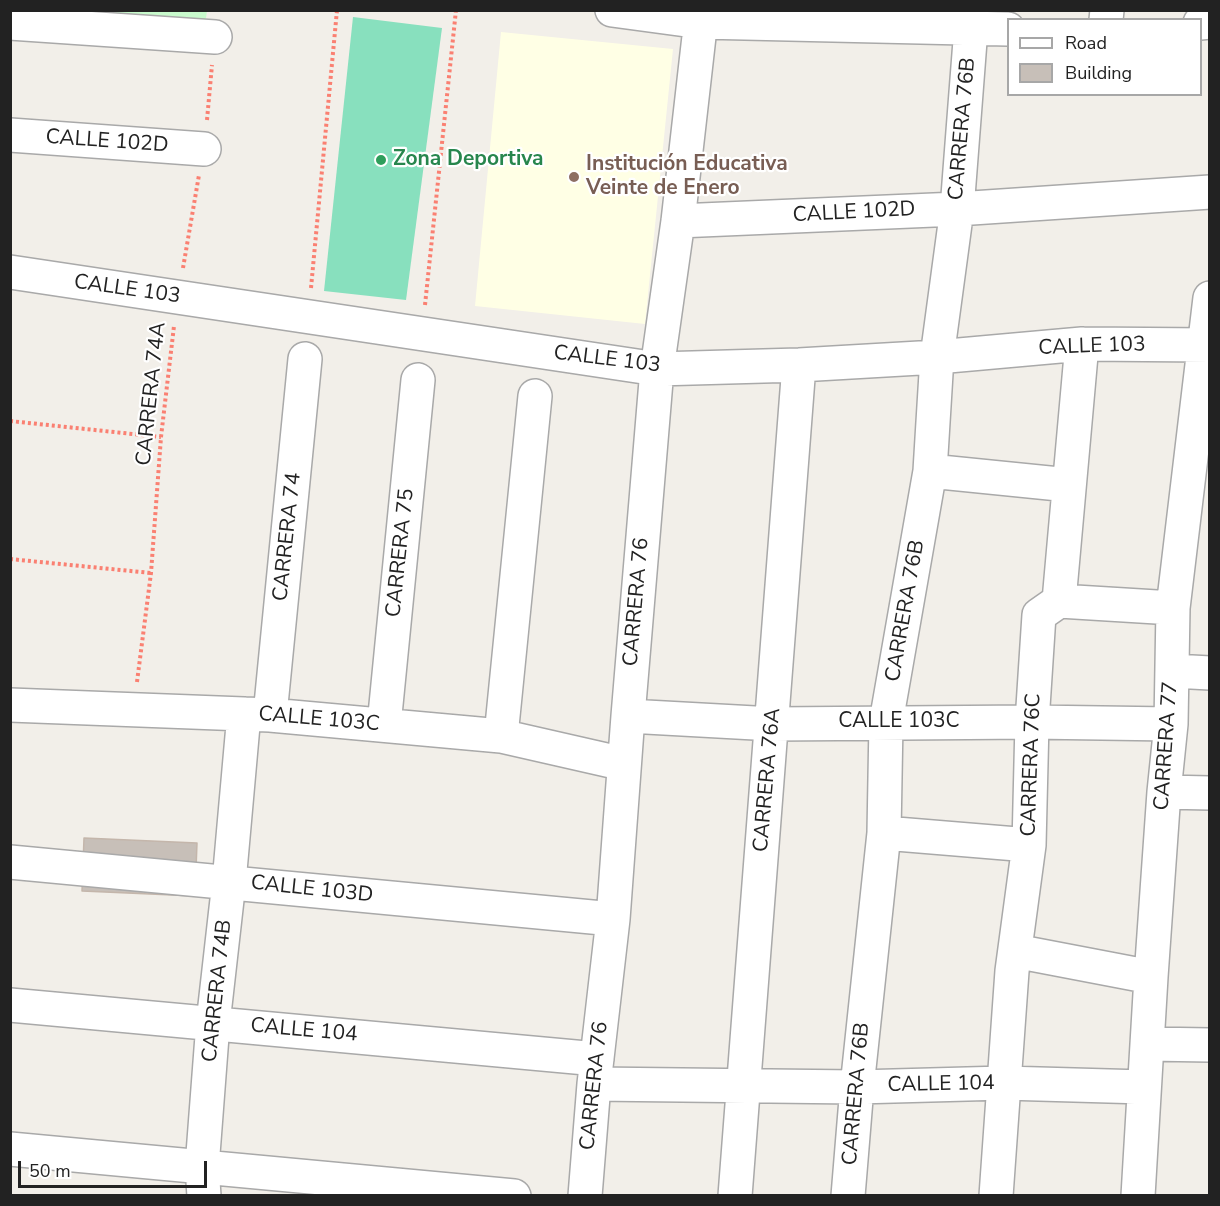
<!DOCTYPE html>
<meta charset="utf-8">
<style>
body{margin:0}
#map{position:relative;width:1220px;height:1206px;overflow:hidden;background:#f2efe9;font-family:"Nunito Sans",sans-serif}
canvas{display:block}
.frame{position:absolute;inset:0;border:12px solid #222;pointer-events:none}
.legend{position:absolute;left:1007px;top:18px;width:195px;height:78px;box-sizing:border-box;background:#fff;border:2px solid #a7a7a7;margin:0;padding:8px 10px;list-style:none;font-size:18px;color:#222}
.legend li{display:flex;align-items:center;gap:12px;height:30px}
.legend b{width:30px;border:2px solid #a7a7a7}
.scale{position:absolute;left:18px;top:1161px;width:189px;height:27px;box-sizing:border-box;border:3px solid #222;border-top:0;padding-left:8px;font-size:18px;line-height:21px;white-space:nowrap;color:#222;-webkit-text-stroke:4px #fff;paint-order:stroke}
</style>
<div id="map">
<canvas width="1220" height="1206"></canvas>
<div class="frame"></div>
<ul class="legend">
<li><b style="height:8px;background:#fff"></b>Road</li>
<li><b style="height:16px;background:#c7bfb8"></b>Building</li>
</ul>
<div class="scale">50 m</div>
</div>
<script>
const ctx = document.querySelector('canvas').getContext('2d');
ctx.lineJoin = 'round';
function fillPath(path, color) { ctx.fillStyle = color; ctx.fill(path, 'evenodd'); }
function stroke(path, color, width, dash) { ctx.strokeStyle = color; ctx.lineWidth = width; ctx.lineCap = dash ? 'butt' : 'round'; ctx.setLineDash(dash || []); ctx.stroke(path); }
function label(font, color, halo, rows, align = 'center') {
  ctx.font = font + ' "Nunito Sans",sans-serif'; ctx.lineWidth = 4.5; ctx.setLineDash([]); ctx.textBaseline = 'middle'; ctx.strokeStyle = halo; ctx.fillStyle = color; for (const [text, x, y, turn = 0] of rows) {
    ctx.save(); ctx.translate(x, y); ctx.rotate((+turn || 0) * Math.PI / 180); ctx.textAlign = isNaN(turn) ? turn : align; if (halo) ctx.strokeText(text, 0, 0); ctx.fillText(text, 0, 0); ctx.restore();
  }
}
fillPath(new Path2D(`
 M501 32 673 49 645 324 475 306Z`), '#ffffe5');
fillPath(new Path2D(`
 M69 11H207L205 25Z`), '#c8facc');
fillPath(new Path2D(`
 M353 17 442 28 406 300 324 291Z`), '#88e0be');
const building = new Path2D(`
 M84 838 197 843 195 896 82 891Z`);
fillPath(building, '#c7bfb8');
stroke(building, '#c4b6ab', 1.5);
const minor = new Path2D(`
 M612 10 701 22 1008 29
 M1106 20 1107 10
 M10 23 215 37
 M1200 23 1210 22
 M10 135 204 149
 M678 221 957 209 1210 192
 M10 272 657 369 799 365 937 357 1082 344 1210 345
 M930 471 1069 485
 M1059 601 1173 608
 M1173 671 1210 673
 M10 705 270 715 501 736 624 764
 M270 715 305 359
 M628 716 773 724 1032 722 1171 724
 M384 725 418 380
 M501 736 535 396
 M1164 792 1210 793
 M884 833 1029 845
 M10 862 613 919
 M1015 951 1151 977
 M10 1005 597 1059
 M1148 1044 1210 1045
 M594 1084 857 1087 1004 1083 1144 1087
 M10 1149 514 1196
 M204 1196 202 1167 213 1023 229 882 244 714
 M585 1196 594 1084 613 919 628 716 657 369 678 221 702 10
 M735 1196 799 365
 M848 1196 857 1087 884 833 886 722 930 471 937 357 957 209 971 28
 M996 1196 1012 971 1029 845 1032 722 1039 615 1059 601 1082 344
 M1138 1196 1151 977 1164 792 1171 724 1173 608 1210 298`);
stroke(minor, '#a9a9a9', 36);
stroke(new Path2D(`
 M207 120 212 65
 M183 268 199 175
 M311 288 337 10
 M425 305 456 10
 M10 421 161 437
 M10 559 151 573
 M137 682 151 573 161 437 174 326`), '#fa8072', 4, [3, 3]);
stroke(minor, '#fff', 33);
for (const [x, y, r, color] of [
 [381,160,6,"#2e9e5b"],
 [574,177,6,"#8d6e63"]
]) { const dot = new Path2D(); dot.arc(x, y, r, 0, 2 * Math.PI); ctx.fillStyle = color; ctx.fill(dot); stroke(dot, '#fff', 2); }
label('21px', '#222', '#fff', [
 ["CARRERA 76B",963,129,-85],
 ["CALLE 102D",107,142,4],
 ["CALLE 102D",854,213,-3],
 ["CALLE 103",127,290,8],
 ["CALLE 103",1092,347,-2],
 ["CALLE 103",607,360,7],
 ["CARRERA 74A",152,394,-84],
 ["CARRERA 74",288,537,-84],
 ["CARRERA 75",401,553,-84],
 ["CARRERA 76",637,602,-85],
 ["CARRERA 76B",906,611,-80],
 ["CALLE 103C",319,720,5],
 ["CALLE 103C",899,722],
 ["CARRERA 77",1167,746,-86],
 ["CARRERA 76C",1032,765,-88],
 ["CARRERA 76A",768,780,-85],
 ["CALLE 103D",312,890,6],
 ["CARRERA 74B",218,991,-84],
 ["CALLE 104",304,1031,5],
 ["CALLE 104",941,1085,-1],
 ["CARRERA 76",595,1086,-84],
 ["CARRERA 76B",857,1094,-85]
]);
label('bold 21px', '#27864d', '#fff', [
 ["Zona Deportiva",393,160]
], 'left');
label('bold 21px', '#785e54', '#fff', [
 ["Institución Educativa",586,165],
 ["Veinte de Enero",586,189]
], 'left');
</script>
